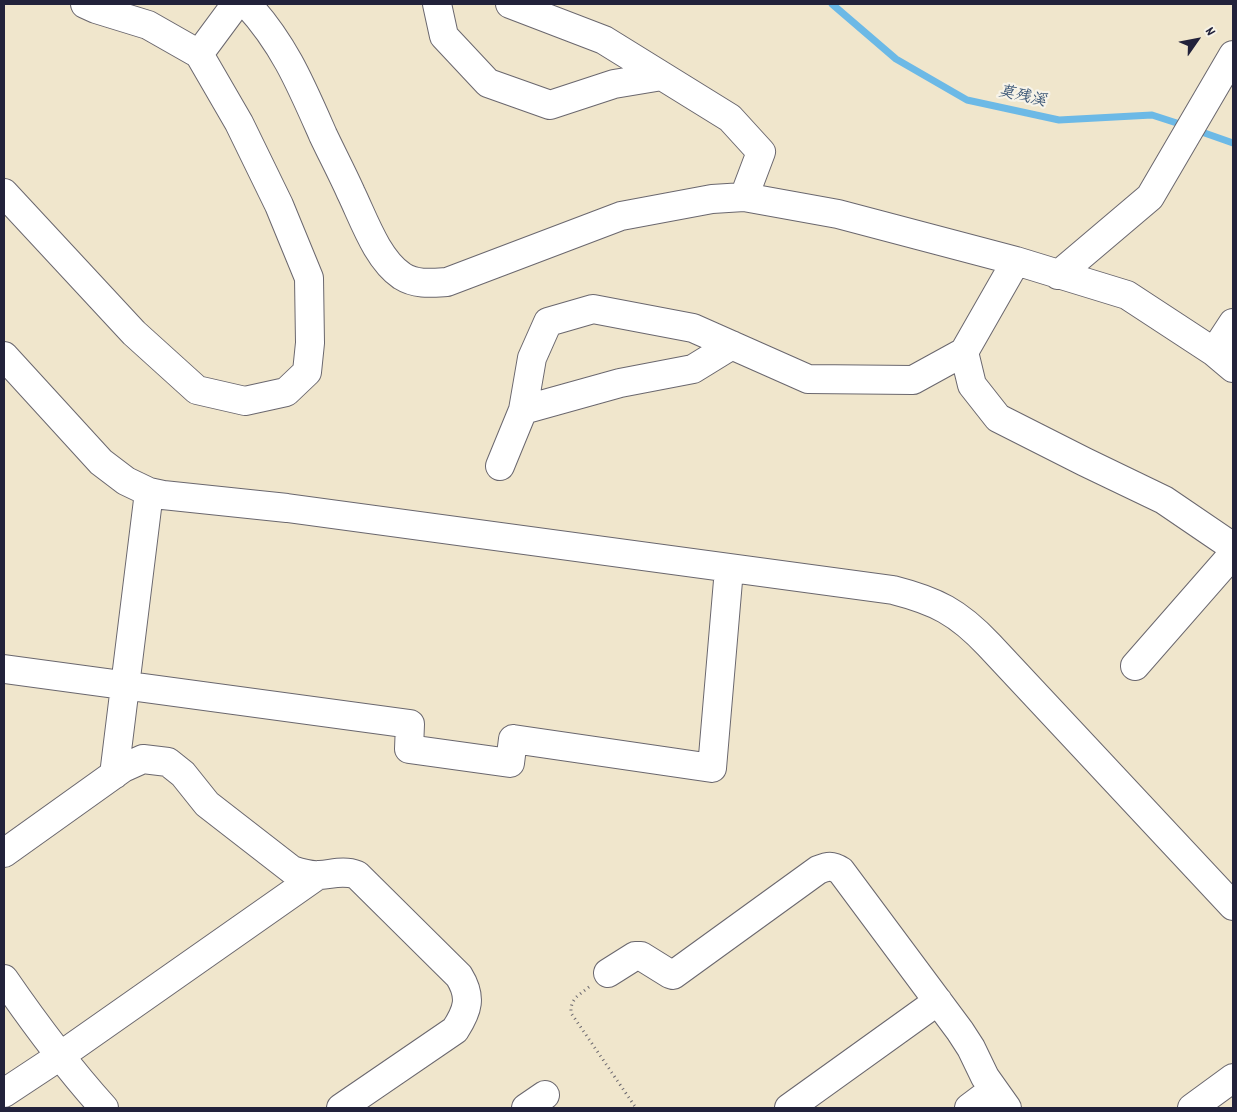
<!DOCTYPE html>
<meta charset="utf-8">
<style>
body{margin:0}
#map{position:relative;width:1237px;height:1112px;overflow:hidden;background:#f0e6cc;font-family:Dekko,sans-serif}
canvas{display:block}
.frame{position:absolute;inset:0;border:5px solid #22223b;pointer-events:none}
.north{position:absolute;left:1172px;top:15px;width:50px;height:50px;-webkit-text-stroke:4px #f7f3e8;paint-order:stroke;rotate:57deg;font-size:14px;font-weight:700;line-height:20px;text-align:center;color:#22223b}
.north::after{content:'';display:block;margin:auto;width:18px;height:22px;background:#22223b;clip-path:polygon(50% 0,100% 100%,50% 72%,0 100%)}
</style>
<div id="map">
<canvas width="1237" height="1112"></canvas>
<div class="frame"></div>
<div class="north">N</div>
</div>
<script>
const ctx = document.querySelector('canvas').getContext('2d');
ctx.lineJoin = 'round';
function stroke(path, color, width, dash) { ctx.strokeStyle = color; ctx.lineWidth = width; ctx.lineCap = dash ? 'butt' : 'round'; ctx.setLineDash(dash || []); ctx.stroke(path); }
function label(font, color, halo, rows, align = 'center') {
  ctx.font = font + ' Dekko,"LXGW WenKai TC",sans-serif'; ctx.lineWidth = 4.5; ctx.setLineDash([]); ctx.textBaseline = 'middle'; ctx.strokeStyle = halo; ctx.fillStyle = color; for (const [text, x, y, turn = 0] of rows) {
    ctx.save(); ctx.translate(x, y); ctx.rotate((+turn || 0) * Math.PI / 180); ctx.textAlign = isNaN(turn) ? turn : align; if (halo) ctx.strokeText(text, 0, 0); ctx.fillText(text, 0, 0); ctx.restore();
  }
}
stroke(new Path2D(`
 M832 4 896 59 967 100 1059 120 1152 115 1186 126
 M1196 130 1233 143`), '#6cb9e6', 7);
const minor = new Path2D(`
 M247 4C284 44 301 85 323 135 332 154 342 173 351 193 364 220 377 259 402 276 416 285 432 283 447 282L621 216 712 199 744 197 838 214 1016 261 1127 295 1214 352 1233 368
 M437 4 444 36 488 83 550 105 614 84 662 76
 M510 4 604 40 730 118 761 152 744 197
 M199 54 236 4
 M4 193 134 333 197 390 245 401 286 392 307 372 310 343 309 278 279 205 239 123 199 54 148 25 96 9 85 4
 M1016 261 964 352 972 385 998 418 1085 462 1164 500 1233 547
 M1058 275 1150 197 1233 55
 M1214 352 1233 323
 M4 356 101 462 126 481 149 492 163 495 287 508 893 590C936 601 958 612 989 645L1233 906
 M523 410 620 383 693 369 732 345
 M500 466 523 410 532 358 548 322 593 309 693 328 808 379 913 380 964 352
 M1135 666 1233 554
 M4 669 410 724 409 749 510 763 513 739 712 768 729 569
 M114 775 149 492
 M4 853 123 768 143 759 168 762 183 774 207 804 292 870C301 873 310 876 320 875 333 874 344 870 357 875L459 976C472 997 468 1010 455 1030L341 1108
 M608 973 635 956H641L670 974 673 975 818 870C828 866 832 865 841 871L960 1031 971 1048 985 1077 1007 1108
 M4 979C35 1024 67 1067 104 1108
 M4 1093 60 1056 318 875
 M526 1108 545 1095
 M789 1108 938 1001
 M969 1108 993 1090
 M1192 1108 1233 1078`);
stroke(minor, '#6a676e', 30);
stroke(new Path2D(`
 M589 987C579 995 570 999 571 1013L636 1108`), '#6a676e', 3, [1, 4]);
stroke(minor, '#fff', 28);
label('italic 16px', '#3c5777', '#f7f3e8', [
 ["莫残溪",1022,98,13]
]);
</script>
